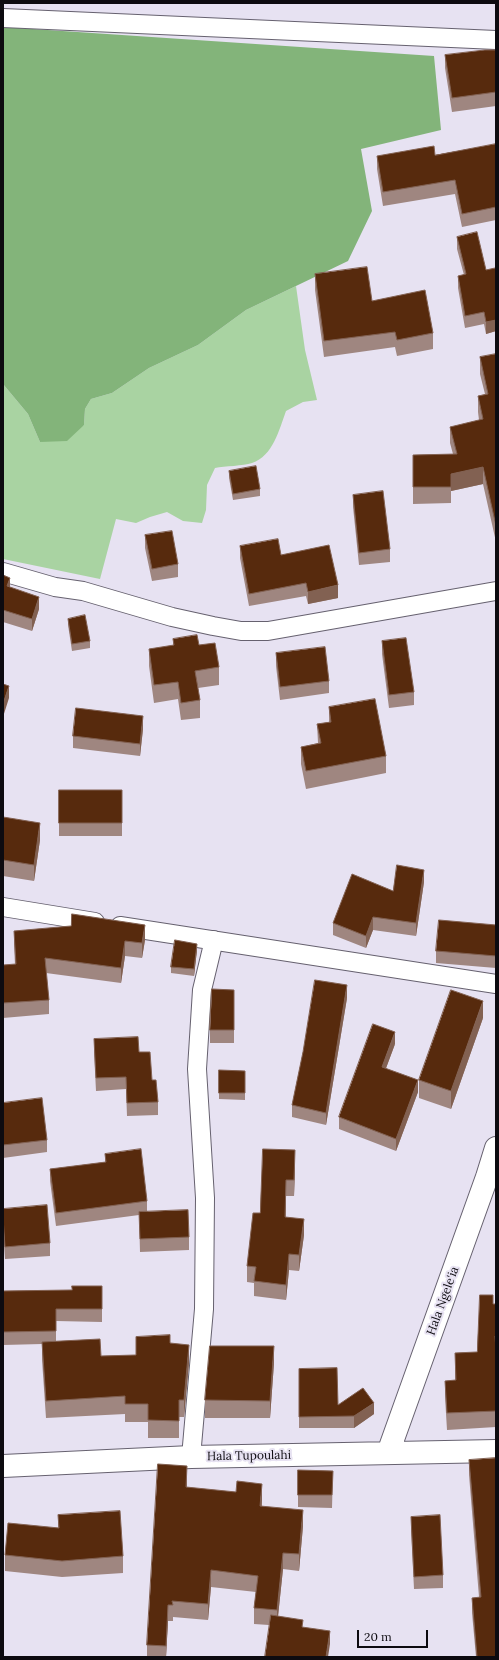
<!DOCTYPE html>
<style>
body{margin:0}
#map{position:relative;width:499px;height:1660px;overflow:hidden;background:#e7e2f2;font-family:Lora,serif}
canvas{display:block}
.frame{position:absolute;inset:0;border:4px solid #0d0b10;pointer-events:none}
.scale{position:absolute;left:357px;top:1630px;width:71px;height:18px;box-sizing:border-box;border:2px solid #0d0b10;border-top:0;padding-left:5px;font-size:12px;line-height:14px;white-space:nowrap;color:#0d0b10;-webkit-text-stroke:3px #e7e2f2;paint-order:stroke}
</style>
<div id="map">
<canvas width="499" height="1660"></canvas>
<div class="frame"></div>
<div class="scale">20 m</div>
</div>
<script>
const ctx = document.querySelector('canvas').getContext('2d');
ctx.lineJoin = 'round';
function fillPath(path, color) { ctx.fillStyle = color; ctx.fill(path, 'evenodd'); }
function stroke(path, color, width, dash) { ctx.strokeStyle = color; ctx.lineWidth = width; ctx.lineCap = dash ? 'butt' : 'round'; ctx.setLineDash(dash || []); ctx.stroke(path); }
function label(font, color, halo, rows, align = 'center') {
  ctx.font = font + ' Lora,serif'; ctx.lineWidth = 4; ctx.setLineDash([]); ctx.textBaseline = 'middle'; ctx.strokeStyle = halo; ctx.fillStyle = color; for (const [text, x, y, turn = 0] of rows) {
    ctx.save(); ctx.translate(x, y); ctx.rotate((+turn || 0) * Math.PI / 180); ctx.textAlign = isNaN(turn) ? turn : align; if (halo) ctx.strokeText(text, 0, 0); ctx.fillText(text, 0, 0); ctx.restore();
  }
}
fillPath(new Path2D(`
 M296 286 305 350 317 400 303 402 286 411C279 430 273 456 252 463 243 466 225 466 215 468L207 485 206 510 202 523 183 521 167 512 150 517 136 523 116 519 100 579 3 559V384L28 414 40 442 84 425 85 409 91 399 112 393 149 368 198 345 246 310Z`), '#a9d3a2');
fillPath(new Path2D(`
 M3 27 434 56 441 130 361 149 372 211 348 261 246 310 198 345 149 368 112 393 91 399 85 409 84 425 67 441 40 442 28 414 3 384Z`), '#83b47a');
const street = new Path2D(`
 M3 18 496 40
 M3 572 55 587 83 591 172 617 213 626 241 631H268L496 591
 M3 907 95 922
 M120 926 496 984
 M191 1457 204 1309 205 1198 197 1069 202 990 214 940`);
const secondary = new Path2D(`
 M388 1453 487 1177 496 1148
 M3 1466 191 1457 496 1451`);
stroke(street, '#66616f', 20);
stroke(secondary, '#66616f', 24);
stroke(street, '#fff', 18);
stroke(secondary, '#fff', 22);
fillPath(new Path2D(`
 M496 50V106L452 112 445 68V55Z
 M496 144V220L462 227 455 194 383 206 377 169V156L435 155Z
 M457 237 486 270 496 271V331L486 334 484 324 465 328 458 288V276L464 275 457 249Z
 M315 274 372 301 433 333V349L397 356 395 347 324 357 315 290Z
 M496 354V542L483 484 451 491V503L413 504V455L453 454 450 443V427L479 420 478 412V396L485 394 480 374V357Z
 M229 471 260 489V496L233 500 229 478Z
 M353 495 390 549V562L359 565 353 507Z
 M145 535 178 564V577L152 581 145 548Z
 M240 546 338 598 308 604 306 596 249 606 240 558Z
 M3 575 10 587 39 609 32 631 3 622Z
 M68 619 90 641V648L72 651 68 625Z
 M173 639 199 645 219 667V685L198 688 200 700V718L181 720 178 699 154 703 149 666V649L173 646Z
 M382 641 414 692V705L389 708 382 654Z
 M276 653 329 681V693L280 700 276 666Z
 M329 707 386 756V773L306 789 301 764V747L318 743 317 724 329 722Z
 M143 729 140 756 73 748V736Z
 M59 790H122V836H59Z
 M3 817 40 840 34 881 3 876Z
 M424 882 416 936 373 930 366 948 333 935V923L393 891Z
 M496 925V968L436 963V951Z
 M14 931 145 940 142 958 125 956 121 983 46 973 49 1000V1014L3 1018V965H15L14 945Z
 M197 950 194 976 171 973V967Z
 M234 990V1043H210V1030Z
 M347 998 326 1125 292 1117V1105L303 1052Z
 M483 1018 451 1109 419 1098V1080Z
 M94 1039 139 1052 152 1080 158 1102V1115L127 1116 126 1089 96 1091 94 1052Z
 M395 1044 386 1068 418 1092 396 1151 339 1129V1117Z
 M219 1070 245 1071V1100L219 1099Z
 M3 1103 47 1140V1152L3 1158Z
 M105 1154 147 1201V1211L189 1237V1250L140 1252 139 1215 56 1226 50 1181V1169L105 1162Z
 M295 1166 294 1196H286V1217L304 1235 299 1271 289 1270 286 1300 254 1296V1283L247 1282V1266L260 1213Z
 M3 1209 50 1243V1256L5 1259 3 1230Z
 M102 1286V1322L56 1321V1341L101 1356 136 1355 170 1343 189 1363 184 1417H179V1438H148V1422H125V1414L46 1418 42 1360V1344L3 1345V1291L72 1290Z
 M493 1304H496V1427L447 1430 445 1397V1381L455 1380V1353L477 1352Z
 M274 1363 270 1418H205V1400Z
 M299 1369 338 1405 374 1414 354 1428H299Z
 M469 1460 496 1657H476L472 1613V1598L479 1597 469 1475Z
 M298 1470 333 1471 332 1508 298 1507Z
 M187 1482V1487L262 1500V1506L303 1526 299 1571 283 1569 278 1616 303 1627 330 1644 269 1625 254 1624V1608L256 1592 211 1587 208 1620 173 1617V1621H168L166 1657H147V1645Z
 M58 1515 123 1556V1573L62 1577 5 1571V1555L58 1528Z
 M411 1517 443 1575V1588L414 1589 411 1529Z`), '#9f8680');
fillPath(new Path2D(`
 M496 320V331L486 334V322Z
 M483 467V484L451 491V474Z
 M10 578V590L7 586Z
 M338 585V598L308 604V592Z
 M39 597V609L32 631V619Z
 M9 686V698L3 717V704Z
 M143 716V729L140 756V744Z
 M40 823V840L34 881V865Z
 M424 870V882L416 936V923Z
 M373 917V930L366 948V936Z
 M145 925V940L142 958V943Z
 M125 941V956L121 983V968Z
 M197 944V950L194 976V969Z
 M347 985V998L326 1125V1113Z
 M483 1001V1018L451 1109V1091Z
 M395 1032V1044L382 1079V1067Z
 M418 1080V1092L396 1151V1139Z
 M295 1150V1166L294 1196V1180Z
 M304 1219V1235L299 1271V1255Z
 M289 1254V1270L286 1300V1285Z
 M189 1345V1363L184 1417V1400Z
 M274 1346V1363L270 1418V1401Z
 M374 1403V1414L354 1428V1416Z
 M187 1466V1482L186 1503V1487Z
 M262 1484V1500L260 1522V1506Z
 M303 1510V1526L299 1571V1554Z
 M283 1553V1569L277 1626V1610Z
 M211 1570V1587L208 1620V1604Z
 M168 1605V1621L166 1657V1646Z
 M330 1631V1644L328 1657H326Z`), '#826152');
const building = new Path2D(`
 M485 50H496V92L452 98 445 55Z
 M496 144V207L462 214 455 180 383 192 377 156 434 146 435 155Z
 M477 232 486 270 495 268 496 271V320L486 322 484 312 465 316 458 276 466 274 457 237Z
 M367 267 372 301 425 290 433 333 397 340 395 332 324 341 315 274Z
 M496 354V526L483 467 451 474V487H413V455L457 454 450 427 483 419 478 396 488 394 480 357Z
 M256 466 260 489 233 494 229 471Z
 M383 491 390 549 359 553 353 495Z
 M172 531 178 564 152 569 145 535Z
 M278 539 281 555 329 545 338 585 308 592 306 583 249 594 240 546Z
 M3 575 10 578 7 586 39 597 32 619 3 610Z
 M85 615 90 641 72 644 68 619Z
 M197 635 199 645 215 643 219 667 195 671 200 700 181 703 178 682 154 685 149 649 174 645 173 639Z
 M406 638 414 692 389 695 382 641Z
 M325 647 329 681 280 687 276 653Z
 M3 684 9 686 3 704Z
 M375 699 386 756 306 771 301 747 321 743 317 724 331 722 329 707Z
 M76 708 143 716 140 744 73 736Z
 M59 790H122V823H59Z
 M3 817 40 823 34 865 3 860Z
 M397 865 424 870 416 923 373 917 366 936 333 923 352 874 393 891Z
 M72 914 145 925 142 943 125 941 121 968 45 958 49 1000 3 1003V965L16 964 14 931 71 926Z
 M439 920 496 925V956L436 951Z
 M175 940 197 944 194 969 171 967Z
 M315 980 347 985 326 1113 292 1105 303 1052Z
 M212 989 234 990V1030H210Z
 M451 990 483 1001 451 1091 419 1080Z
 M373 1024 395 1032 382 1067 418 1080 396 1139 339 1117Z
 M138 1037 139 1052H150L152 1080H156L158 1102 127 1103 126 1077 96 1078 94 1039Z
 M219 1070 245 1071V1093H219Z
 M42 1098 47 1140 3 1145V1103Z
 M141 1149 147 1201 56 1213 50 1169 106 1162 105 1154Z
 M263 1149 295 1150 294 1180H286L285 1217 304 1219 299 1255 289 1254 286 1285 254 1281 256 1267 247 1266 253 1213H260Z
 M47 1205 50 1243 5 1247 3 1217V1209Z
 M188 1210 189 1237 140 1239 139 1212Z
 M72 1286H102V1309H56V1331L3 1332V1291L72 1290Z
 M480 1295H493V1304H496V1336H495L496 1350V1411L447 1413 445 1381 456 1380 455 1353 477 1352Z
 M170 1335V1343L189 1345 184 1400H179V1421L148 1420V1404H125V1396L46 1401 42 1342 100 1339 101 1356 136 1355V1337Z
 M210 1346H274L270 1401 205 1400Z
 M337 1368 338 1405 363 1388 374 1403 354 1416 299 1417V1369Z
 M496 1458V1657H477L472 1598 481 1597 469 1460Z
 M158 1464 187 1466 186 1487 236 1492 237 1481 262 1484 260 1506 303 1510 299 1554 283 1553 277 1610 254 1608 258 1576 211 1570 208 1604 172 1601 173 1605H168L166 1646 147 1645Z
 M298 1470 333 1471 332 1495H298Z
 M120 1511 123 1556 62 1561 5 1555 8 1523 59 1528 58 1515Z
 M440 1515 443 1575 414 1577 411 1517Z
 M271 1615 303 1620 302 1627 330 1631 326 1657H265Z`);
fillPath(building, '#572a0d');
stroke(building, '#826152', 1);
label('12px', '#0d0b10', '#e7e2f2', [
 ["Hala Ngele'ia",443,1301,-70],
 ["Hala Tupoulahi",249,1456,-1]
]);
</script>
